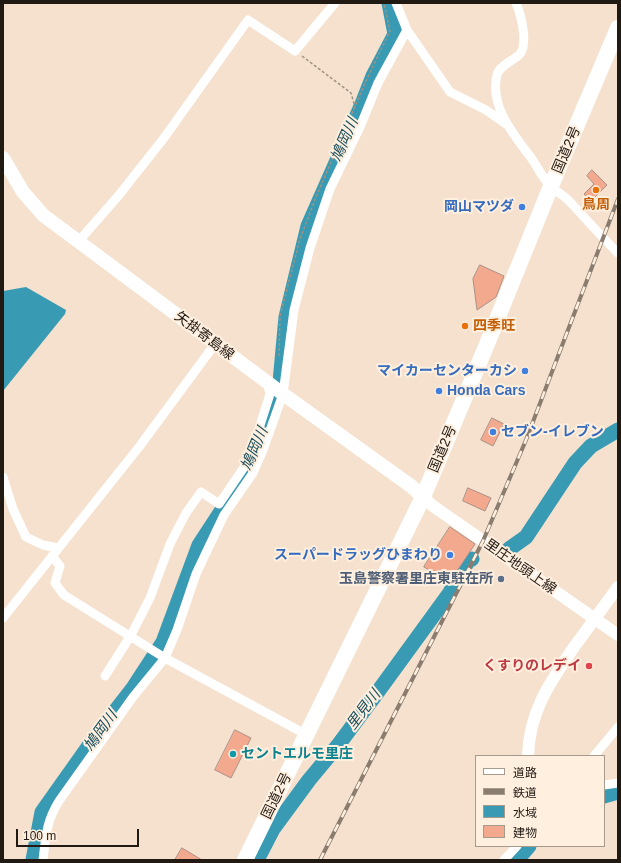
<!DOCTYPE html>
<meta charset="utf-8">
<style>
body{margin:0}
#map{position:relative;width:621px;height:863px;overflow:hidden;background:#f5e1cd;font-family:Helvetica,"Noto Sans JP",sans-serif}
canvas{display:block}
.frame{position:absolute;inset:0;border:4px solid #211a13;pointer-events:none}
.legend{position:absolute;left:475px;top:755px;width:130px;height:92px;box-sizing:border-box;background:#ffefdf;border:1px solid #a69a8d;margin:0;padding:5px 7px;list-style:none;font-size:12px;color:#211a13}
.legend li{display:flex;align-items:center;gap:8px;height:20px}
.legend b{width:20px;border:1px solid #a69a8d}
.scale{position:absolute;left:16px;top:829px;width:123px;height:18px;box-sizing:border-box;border:2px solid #211a13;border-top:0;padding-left:5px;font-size:12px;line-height:14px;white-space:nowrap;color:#211a13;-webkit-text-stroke:3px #ffefdf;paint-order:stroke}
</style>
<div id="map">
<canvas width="621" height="863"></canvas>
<div class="frame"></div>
<ul class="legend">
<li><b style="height:5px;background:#fff"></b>道路</li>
<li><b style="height:5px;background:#8a7c6f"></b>鉄道</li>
<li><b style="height:11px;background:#399bb3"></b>水域</li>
<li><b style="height:11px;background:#f3a98e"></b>建物</li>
</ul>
<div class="scale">100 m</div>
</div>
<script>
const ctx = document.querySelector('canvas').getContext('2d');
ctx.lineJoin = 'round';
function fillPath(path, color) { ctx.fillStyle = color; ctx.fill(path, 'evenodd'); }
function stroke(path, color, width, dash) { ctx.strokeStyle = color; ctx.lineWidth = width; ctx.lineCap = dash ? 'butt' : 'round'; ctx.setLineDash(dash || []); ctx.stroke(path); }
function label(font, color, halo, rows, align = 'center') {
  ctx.font = font + ' Helvetica,"Noto Sans JP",sans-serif'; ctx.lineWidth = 4; ctx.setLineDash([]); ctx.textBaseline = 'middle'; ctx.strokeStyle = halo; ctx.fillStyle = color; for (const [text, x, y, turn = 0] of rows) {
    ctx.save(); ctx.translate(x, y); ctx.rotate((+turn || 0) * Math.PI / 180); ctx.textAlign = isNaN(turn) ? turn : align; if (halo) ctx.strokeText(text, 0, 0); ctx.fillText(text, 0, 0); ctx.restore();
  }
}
fillPath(new Path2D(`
 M26 287 66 310 65 314 3 391V291Z`), '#399bb3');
stroke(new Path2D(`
 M509 549 526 537 575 463 591 446 618 430
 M604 796 618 792
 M33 860 42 812 98 733 133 688 163 642 199 545 252 464 280 382 286 317 308 226 362 104 373 76 395 34 389 3
 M257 860 273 829 309 780 339 744 374 697 449 594 468 561 472 559
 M517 860 529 846`), '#399bb3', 15);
const building = new Path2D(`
 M592 170 607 185 591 201 584 194 594 184 587 176Z
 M480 265 504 276 496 297 477 310 473 279Z
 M492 418 504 424 493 446 481 440Z
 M468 488 491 498 485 511 463 501Z
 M450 527 475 544 449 583 424 567Z
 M235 730 251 738 231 778 215 770Z
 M182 848 202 860H175Z`);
fillPath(building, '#f3a98e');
stroke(building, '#aa9087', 1);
stroke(new Path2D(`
 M302 56 351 93 355 107
 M279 356 280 316 300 239 316 197 365 83 390 31 384 3`), '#a19283', 1.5, [3, 2]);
stroke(new Path2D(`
 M516 3C521 15 529 45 519 55 512 61 499 66 497 75 489 107 515 136 532 159 538 168 543 179 551 187 557 192 565 196 570 202 586 219 601 236 618 253
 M407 30 450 92 486 110 506 124
 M78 242 119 195 164 138 248 20 295 51 335 3
 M3 477 13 509 26 537 43 545 58 548
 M52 556 60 566 55 583 64 595 165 658 307 735
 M3 618 139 447 215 344
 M105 676 131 635 150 598 170 544 186 513 201 492 219 504 249 460 270 394 267 382
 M594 756 618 727
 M604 785 618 783
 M43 860C46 836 46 822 59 801L133 697 165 658 177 630 196 574 224 515 253 473 263 450 283 394 294 310 310 248 330 189 360 127 378 83 407 30 396 3
 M504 860 517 846`), '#fff', 9);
stroke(new Path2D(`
 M423 497 433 506 618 635
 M528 756C529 712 550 682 574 647 589 627 603 607 618 587`), '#fff', 12);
stroke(new Path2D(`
 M3 158 23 192 43 215 283 394 411 486 423 497`), '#fff', 14);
stroke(new Path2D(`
 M245 860 423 497 487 344 551 186 618 28`), '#fff', 16);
const rail = new Path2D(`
 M320 860 483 541 526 440 618 199`);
stroke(rail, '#8a7c6f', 4);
stroke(rail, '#ffefdf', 2.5, [8]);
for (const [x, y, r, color] of [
 [596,190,4,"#e8710a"],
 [522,207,4,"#3f7fe0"],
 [465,326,4,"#e8710a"],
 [525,371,4,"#3f7fe0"],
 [439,391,4,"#3f7fe0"],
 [493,432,4,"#3f7fe0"],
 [450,555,4,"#3f7fe0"],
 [501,579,4,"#5c6f8a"],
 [589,666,4,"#e0444e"],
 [233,754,4,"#0f9aa8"]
]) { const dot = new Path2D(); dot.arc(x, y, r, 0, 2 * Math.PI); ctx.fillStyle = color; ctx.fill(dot); stroke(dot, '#ffefdf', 1.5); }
label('14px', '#211a13', '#ffefdf', [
 ["国道2号",567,150,-67],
 ["矢掛寄島線",204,336,37],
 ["国道2号",443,449,-67],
 ["里庄地頭上線",520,567,35],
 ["国道2号",277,796,-64]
]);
label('bold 14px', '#c56008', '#ffefdf', [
 ["鳥周",596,205],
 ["四季旺",473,326,"left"]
]);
label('bold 14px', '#366cbe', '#ffefdf', [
 ["岡山マツダ",514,207],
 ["マイカーセンターカシ",517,371],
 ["Honda Cars",447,391,"left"],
 ["セブン-イレブン",501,432,"left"],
 ["スーパードラッグひまわり",442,555]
], 'right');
label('bold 14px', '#4e5e75', '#ffefdf', [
 ["玉島警察署里庄東駐在所",493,579]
], 'right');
label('bold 14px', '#be3a42', '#ffefdf', [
 ["くすりのレデイ",581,666]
], 'right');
label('bold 14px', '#0d838f', '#ffefdf', [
 ["セントエルモ里庄",241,754]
], 'left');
label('italic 15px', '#194f5d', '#ffefdf', [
 ["鳩岡川",345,140,-66],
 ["鳩岡川",255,449,-67],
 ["里見川",364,710,-53],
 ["鳩岡川",101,731,-54]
]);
</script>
